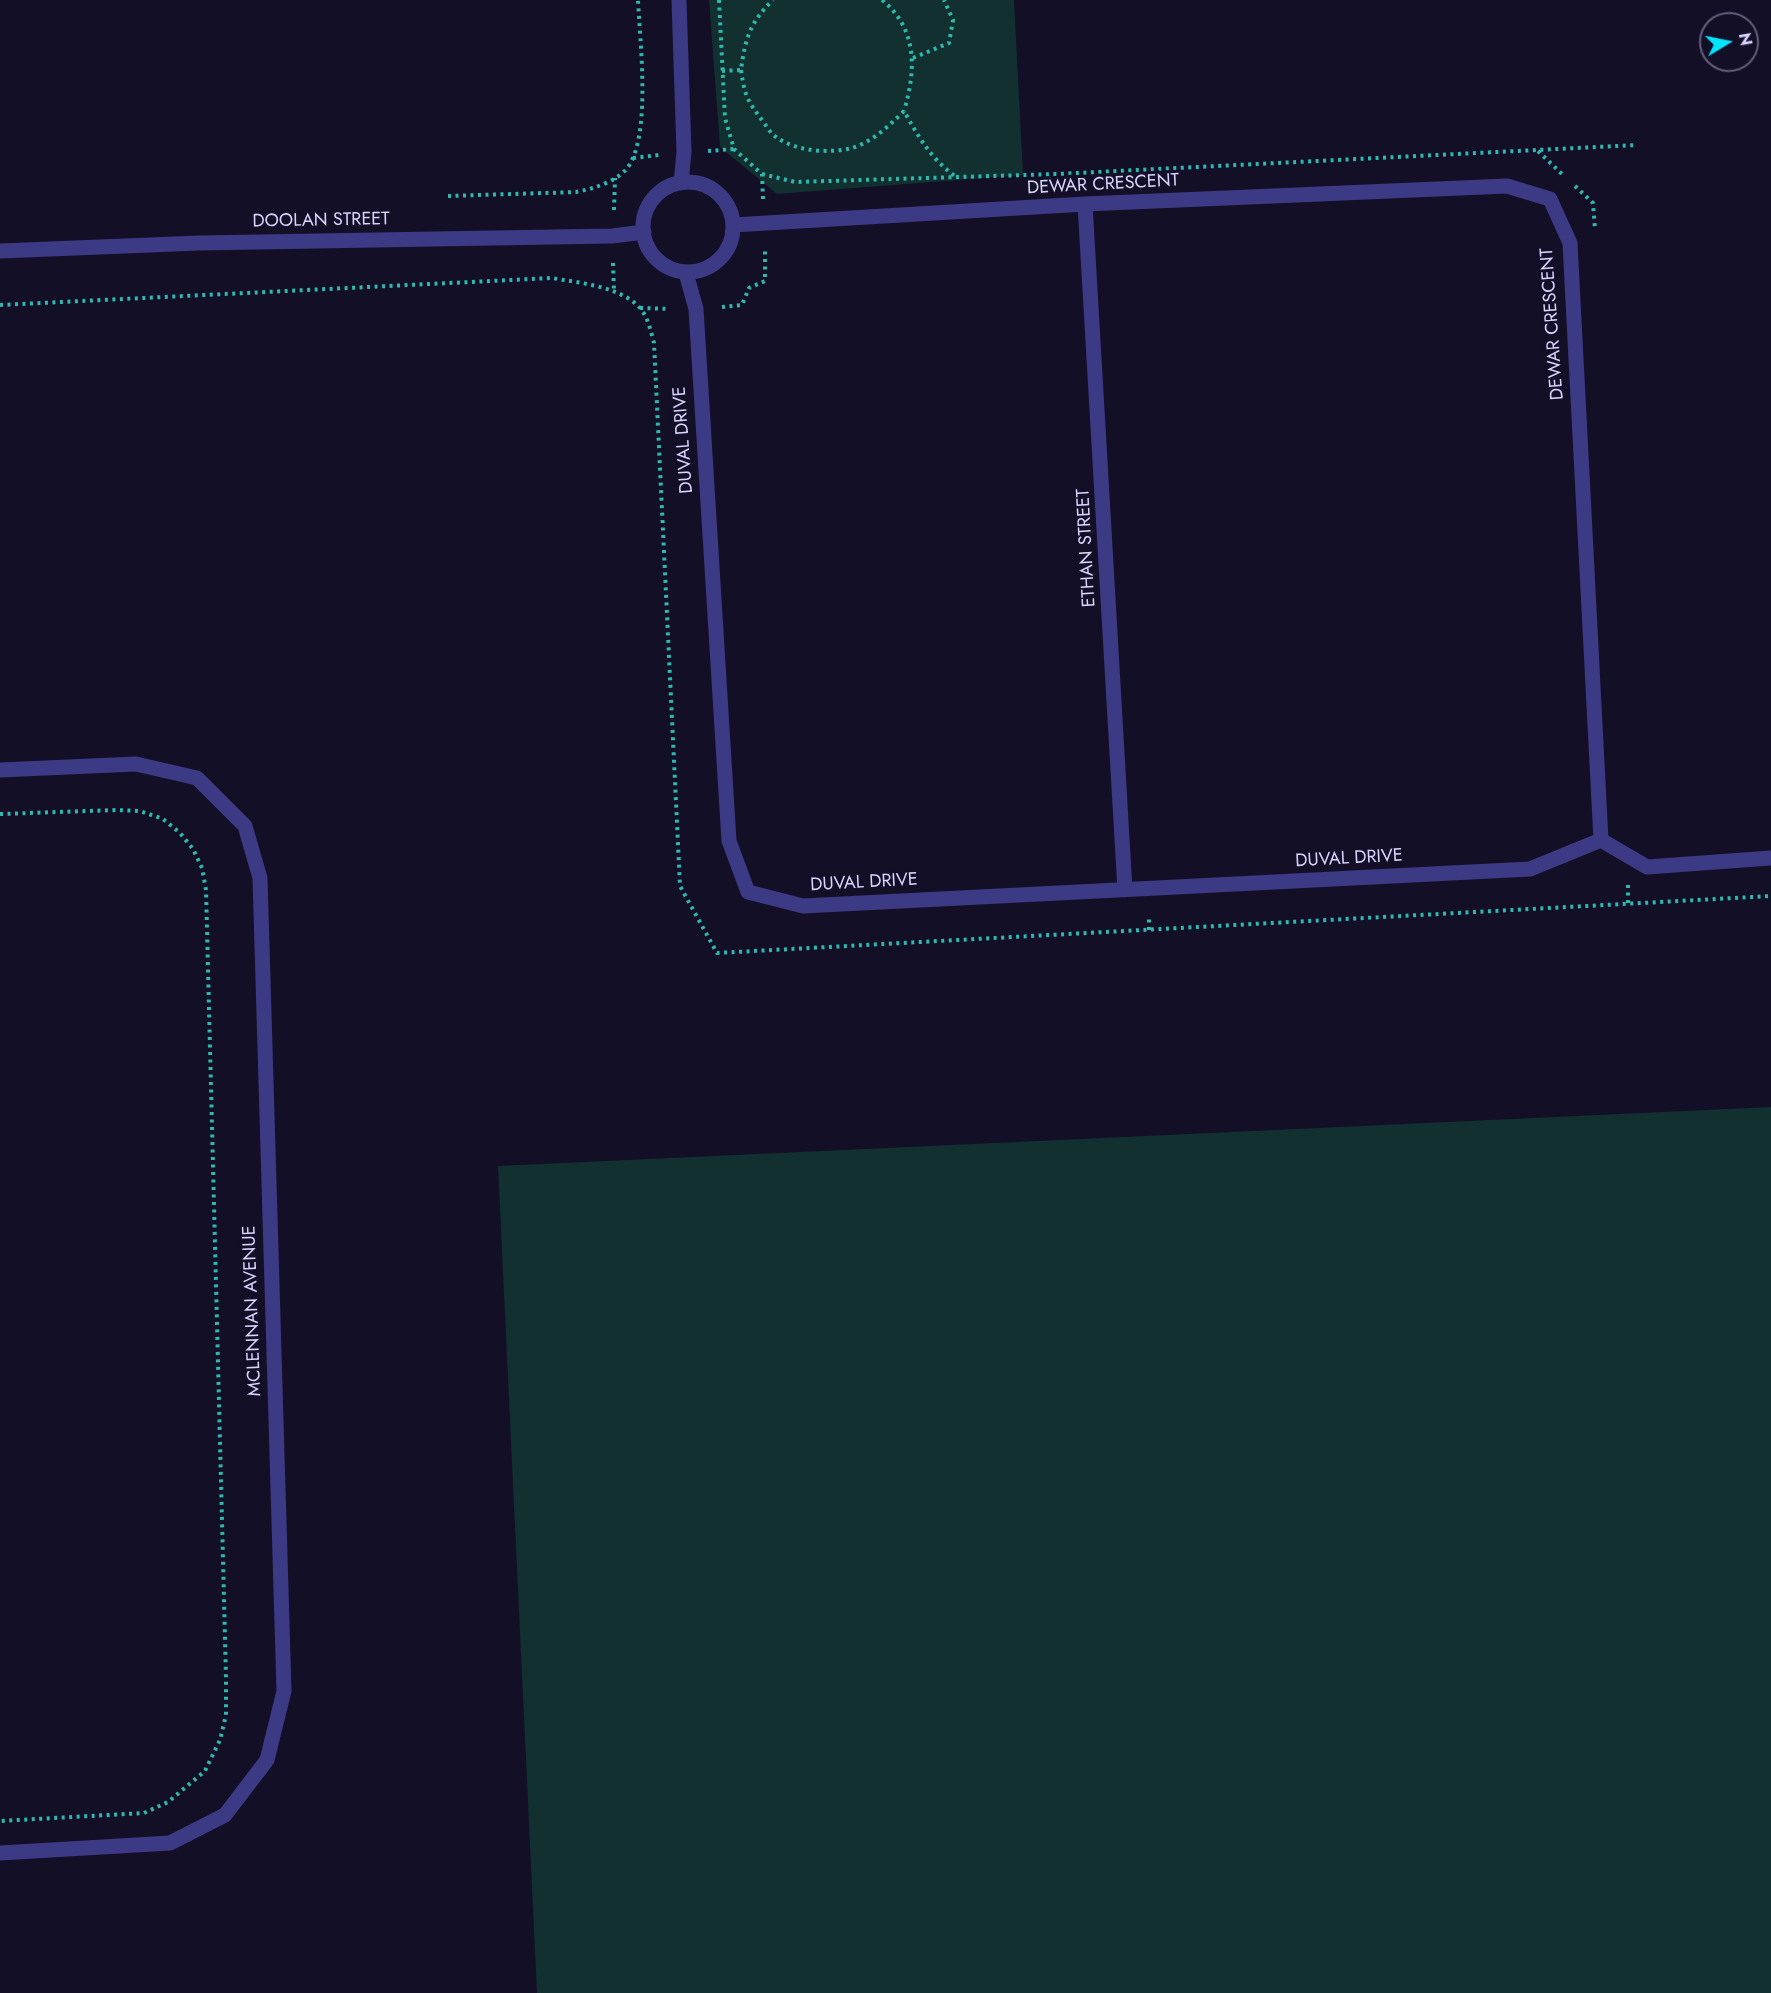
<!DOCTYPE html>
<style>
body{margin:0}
#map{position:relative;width:1771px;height:1993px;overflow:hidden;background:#130f26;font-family:Jost,sans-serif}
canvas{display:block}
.north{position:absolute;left:1699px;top:12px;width:60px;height:60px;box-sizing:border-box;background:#130f26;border:2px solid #625e7d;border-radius:50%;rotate:80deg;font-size:16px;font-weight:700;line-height:24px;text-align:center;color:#d9d4ff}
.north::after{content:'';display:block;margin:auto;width:21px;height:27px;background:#00e5ff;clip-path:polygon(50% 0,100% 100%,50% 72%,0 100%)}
</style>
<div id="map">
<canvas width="1771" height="1993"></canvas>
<div class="north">N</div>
</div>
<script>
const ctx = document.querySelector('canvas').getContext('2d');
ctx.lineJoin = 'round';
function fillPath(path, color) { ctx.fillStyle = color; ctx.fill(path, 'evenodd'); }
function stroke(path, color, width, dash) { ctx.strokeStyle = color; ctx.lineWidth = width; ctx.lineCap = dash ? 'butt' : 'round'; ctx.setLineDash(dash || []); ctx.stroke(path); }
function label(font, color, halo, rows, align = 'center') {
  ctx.font = font + ' Jost,sans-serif'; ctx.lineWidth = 6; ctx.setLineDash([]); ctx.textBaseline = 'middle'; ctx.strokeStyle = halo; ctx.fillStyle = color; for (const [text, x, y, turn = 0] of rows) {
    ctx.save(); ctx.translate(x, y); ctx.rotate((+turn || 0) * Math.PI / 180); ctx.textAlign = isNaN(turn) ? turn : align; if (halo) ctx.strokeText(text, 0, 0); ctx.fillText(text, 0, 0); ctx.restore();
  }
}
fillPath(new Path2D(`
 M709 0H1014L1023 175 777 194 720 147Z
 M1771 1107V1993H537L498 1166Z`), '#12302f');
stroke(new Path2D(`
 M719 0 725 118 734 149 762 174 763 199
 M882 0C918 29 916 71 904 111
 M913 58 949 43 953 20 944 0
 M741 70C745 98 748 101 764 123 768 128 771 134 776 137 795 151 829 154 852 148 872 142 889 126 904 111 918 136 931 159 955 176
 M722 71 741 70C745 39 750 22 773 0
 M708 151 734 149
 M1538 151 1563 175
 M633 158 659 155
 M762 174 795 182 1057 174 1636 145
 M1575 186 1593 203 1595 230
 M448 196 576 192C593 189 623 180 631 162 650 126 640 42 638 0
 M614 210 615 178
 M613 263 614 291
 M0 305 552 278C579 283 620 286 640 308 648 317 651 332 654 343L680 886 717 953 1771 896
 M722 307 742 305 749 288 765 281V249
 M640 308 670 309
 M0 814 117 810 140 811 163 819 180 833 193 849 202 868 206 890 226 1678V1715L220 1740 205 1771 168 1802 144 1813 0 1821
 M1628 885V904
 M1149 930V915`), '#2fb8b0', 4, [3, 4.5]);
stroke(new Path2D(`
 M679 0 684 152 681 183
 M643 227a45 45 0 1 1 90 0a45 45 0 1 1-90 0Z
 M1085 204 1125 890
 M733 225 1085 204 1507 186 1550 199 1570 243 1601 840
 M0 251 199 243 612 236 644 232
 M686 273 696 309 729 841 748 892 803 906 1530 869 1601 840
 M0 770 136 764 197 778 245 826 260 878 284 1691 267 1760 225 1815 170 1843 0 1853
 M1601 840 1647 867 1771 858`), '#3d3a85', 15);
label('18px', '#d9d4ff', '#130f26', [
 ["DEWAR CRESCENT",1103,185,-3],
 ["DOOLAN STREET",321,221,-1],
 ["DEWAR CRESCENT",1553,324,-94],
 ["DUVAL DRIVE",684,440,-94],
 ["ETHAN STREET",1087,548,-93],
 ["DUVAL DRIVE",1349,859,-3],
 ["DUVAL DRIVE",864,883,-3],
 ["MCLENNAN AVENUE",253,1311,-92]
]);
</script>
